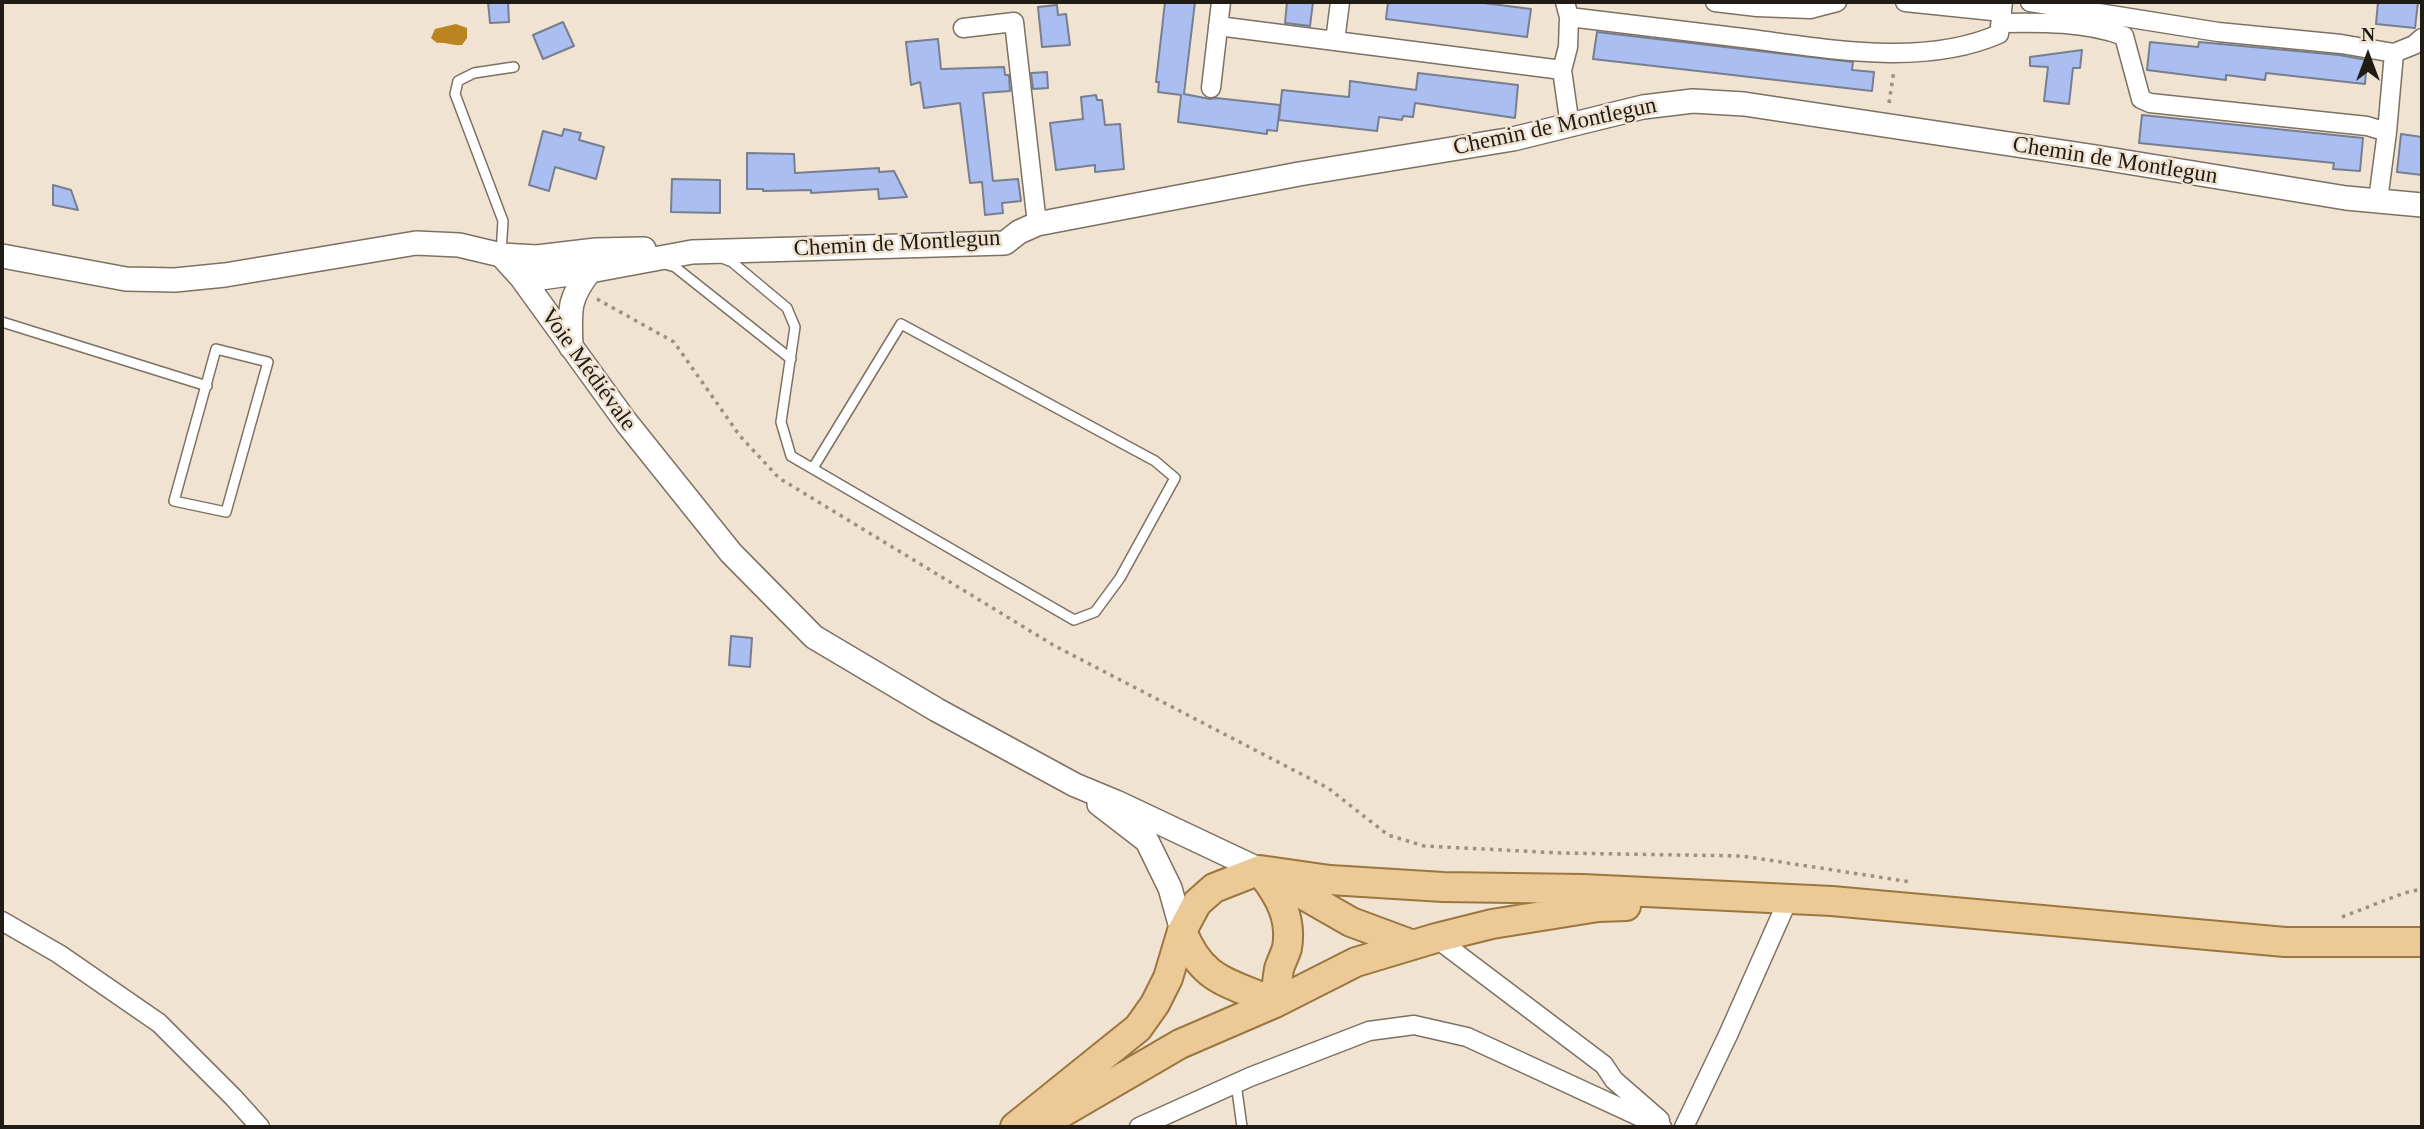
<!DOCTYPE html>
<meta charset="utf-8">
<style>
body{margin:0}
#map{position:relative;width:2424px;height:1129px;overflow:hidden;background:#f0e3d2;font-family:Georgia,serif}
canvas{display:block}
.frame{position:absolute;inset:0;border:4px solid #201b15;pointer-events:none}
.north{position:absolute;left:2333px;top:21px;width:70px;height:70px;-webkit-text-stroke:5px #f0e3d2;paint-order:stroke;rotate:0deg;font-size:19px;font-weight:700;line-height:28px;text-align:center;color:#201b15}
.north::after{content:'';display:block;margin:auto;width:24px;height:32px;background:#201b15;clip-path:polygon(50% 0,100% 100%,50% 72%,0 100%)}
</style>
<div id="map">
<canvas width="2424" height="1129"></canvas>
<div class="frame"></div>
<div class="north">N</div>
</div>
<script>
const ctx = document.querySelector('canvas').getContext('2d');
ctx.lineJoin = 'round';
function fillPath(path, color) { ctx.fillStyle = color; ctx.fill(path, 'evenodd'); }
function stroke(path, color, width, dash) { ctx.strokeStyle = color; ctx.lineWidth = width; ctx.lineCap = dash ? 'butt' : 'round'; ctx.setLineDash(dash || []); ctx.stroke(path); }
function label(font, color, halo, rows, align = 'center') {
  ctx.font = font + ' Georgia,serif'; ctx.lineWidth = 5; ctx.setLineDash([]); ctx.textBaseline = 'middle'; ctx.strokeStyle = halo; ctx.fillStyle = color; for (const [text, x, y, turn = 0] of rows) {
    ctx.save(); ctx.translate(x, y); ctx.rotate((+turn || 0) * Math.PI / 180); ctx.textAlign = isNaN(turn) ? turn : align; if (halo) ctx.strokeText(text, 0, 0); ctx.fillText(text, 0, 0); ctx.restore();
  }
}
fillPath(new Path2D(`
 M456 24 467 28V38L462 45C452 46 446 42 437 43L431 38 435 29Z`), '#bb8421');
const building = new Path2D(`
 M488 2H508L509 22 490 23Z
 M1165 2H1195L1184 94 1210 99 1216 98 1280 105 1277 131 1267 130V134L1178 122 1181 95 1158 92 1159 82H1156Z
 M1287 2H1313L1310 26 1285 23Z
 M1388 2H1476L1531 9 1527 37 1386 19Z
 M2378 2H2418L2415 28 2376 24Z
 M1057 5 1058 15 1066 14 1070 45 1042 47 1038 7Z
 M563 22 574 46 543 59 533 35Z
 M1597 32 1853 62 1852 70 1874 72 1872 91 1593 59Z
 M938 39 941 69 1004 67 1005 75H1009L1010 91 983 93 993 181 1018 179 1021 201 1002 203 1003 213 985 215 982 182 970 183 960 103 924 108 920 82 911 85 906 42Z
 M2150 42 2198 47 2199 42 2339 55 2367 60 2365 84 2266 73 2265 80 2226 75V80L2147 70Z
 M2082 50 2080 68H2073L2069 104 2044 101 2048 67 2030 66V57Z
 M1047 72 1048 88 1033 89 1031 73Z
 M1418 73 1518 85 1515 118 1415 103 1413 117 1403 116 1402 120 1379 117 1377 131 1279 120 1282 90 1349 97 1350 81 1416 90Z
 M1096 95 1097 100H1102L1105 125 1120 124 1124 169 1095 172V165L1056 170 1050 123 1083 119 1081 97Z
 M2142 115 2363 138 2360 171 2333 169 2334 163 2139 143Z
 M564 129 581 133 579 140 604 147 596 179 555 167 549 191 529 185 543 131 562 136Z
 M2401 134 2422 137V175L2397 172Z
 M747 153 794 154 795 173 879 168V172L894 171 907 197 879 199 878 189 811 193V190L763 191V189H747Z
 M672 179 720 180V213L671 212Z
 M53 185 71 190 78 210 53 205Z
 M731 636 752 638 750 667 729 665Z`);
fillPath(building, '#abbef1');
stroke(building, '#777e8f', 2);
const service = new Path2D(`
 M501 253 503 221 455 94 458 81 474 73 514 67
 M722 258 732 262 787 308 795 327 781 422 791 456C885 511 979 565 1074 620L1095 612 1120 578 1175 478 1155 461 901 324 813 468
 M665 264 675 267 791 359
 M2 322 207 386
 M216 349 268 362 226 512 174 501Z
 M1236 1083 1242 1127`);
const minor = new Path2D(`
 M1565 2 1569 17 1568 47 1562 70 1570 126
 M1715 2 1757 7 1810 9 1837 2
 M1905 2 2002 12
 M2030 2 2218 32 2341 44 2394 53 2387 132 2378 200
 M1569 17C1630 24 1690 32 1751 39 1829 49 1924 67 1999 34L2003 2
 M2001 23C2041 22 2086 22 2124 36L2141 99 2150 103 2367 126 2387 132
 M1218 26 1562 70
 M963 28 1014 22 1037 224
 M1335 41 1340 2
 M2394 53 2414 45 2422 38
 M1211 88 1221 2
 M2 921 59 954 159 1023 234 1098 260 1127
 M1436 938 1604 1065 1614 1080 1660 1120
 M1139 1127 1250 1077 1369 1031 1414 1025 1467 1037 1662 1127
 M1684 1127 1728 1035 1787 902`);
const tertiary = new Path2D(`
 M501 255 521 277 626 422 731 553 814 637 937 710 1075 785 1116 802 1260 870
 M2 256 126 279 175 280 225 275 416 243 459 245 501 255 537 257 596 250 644 249
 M521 277 541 278 590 271
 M571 347C570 311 567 300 590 271L692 252 1005 243 1019 232 1037 224 1299 174 1513 139 1643 107 1693 101 1744 104 2096 157 2346 198 2422 205
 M1099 804 1147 841 1170 888 1182 931`);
const primary = new Path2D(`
 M1263 875C1280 897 1292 919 1287 948 1285 955 1281 962 1279 969 1277 980 1276 992 1275 1003
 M1274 878 1351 922 1413 945
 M1182 931C1203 983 1228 981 1275 1003
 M1039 1126 1180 1044 1275 1003 1356 962 1436 938 1492 924 1598 907 1626 906
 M1015 1127 1138 1028 1155 1004 1168 978 1182 931 1197 903 1214 888 1260 870 1330 880 1443 887 1583 889 1832 901 2285 942H2422`);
stroke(service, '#7c7162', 12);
stroke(minor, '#7c7162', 21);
stroke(tertiary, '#7c7162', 26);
stroke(primary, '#9b763d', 32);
stroke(new Path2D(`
 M1889 103 1894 70
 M597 299 674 342 740 436 779 478 1055 646 1328 788 1388 835 1424 846 1561 853 1742 856 1911 882
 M2342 917 2404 893 2422 889`), '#9a9083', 3.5, [3.5, 5]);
stroke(service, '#fff', 9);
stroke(minor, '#fff', 18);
stroke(tertiary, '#fff', 23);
stroke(primary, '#ebca98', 28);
label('23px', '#201b15', '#f0e3d2', [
 ["Chemin de Montlegun",1555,127,-12],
 ["Chemin de Montlegun",2115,161,9],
 ["Chemin de Montlegun",897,244,-3],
 ["Voie Médiévale",588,370,54]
]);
</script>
